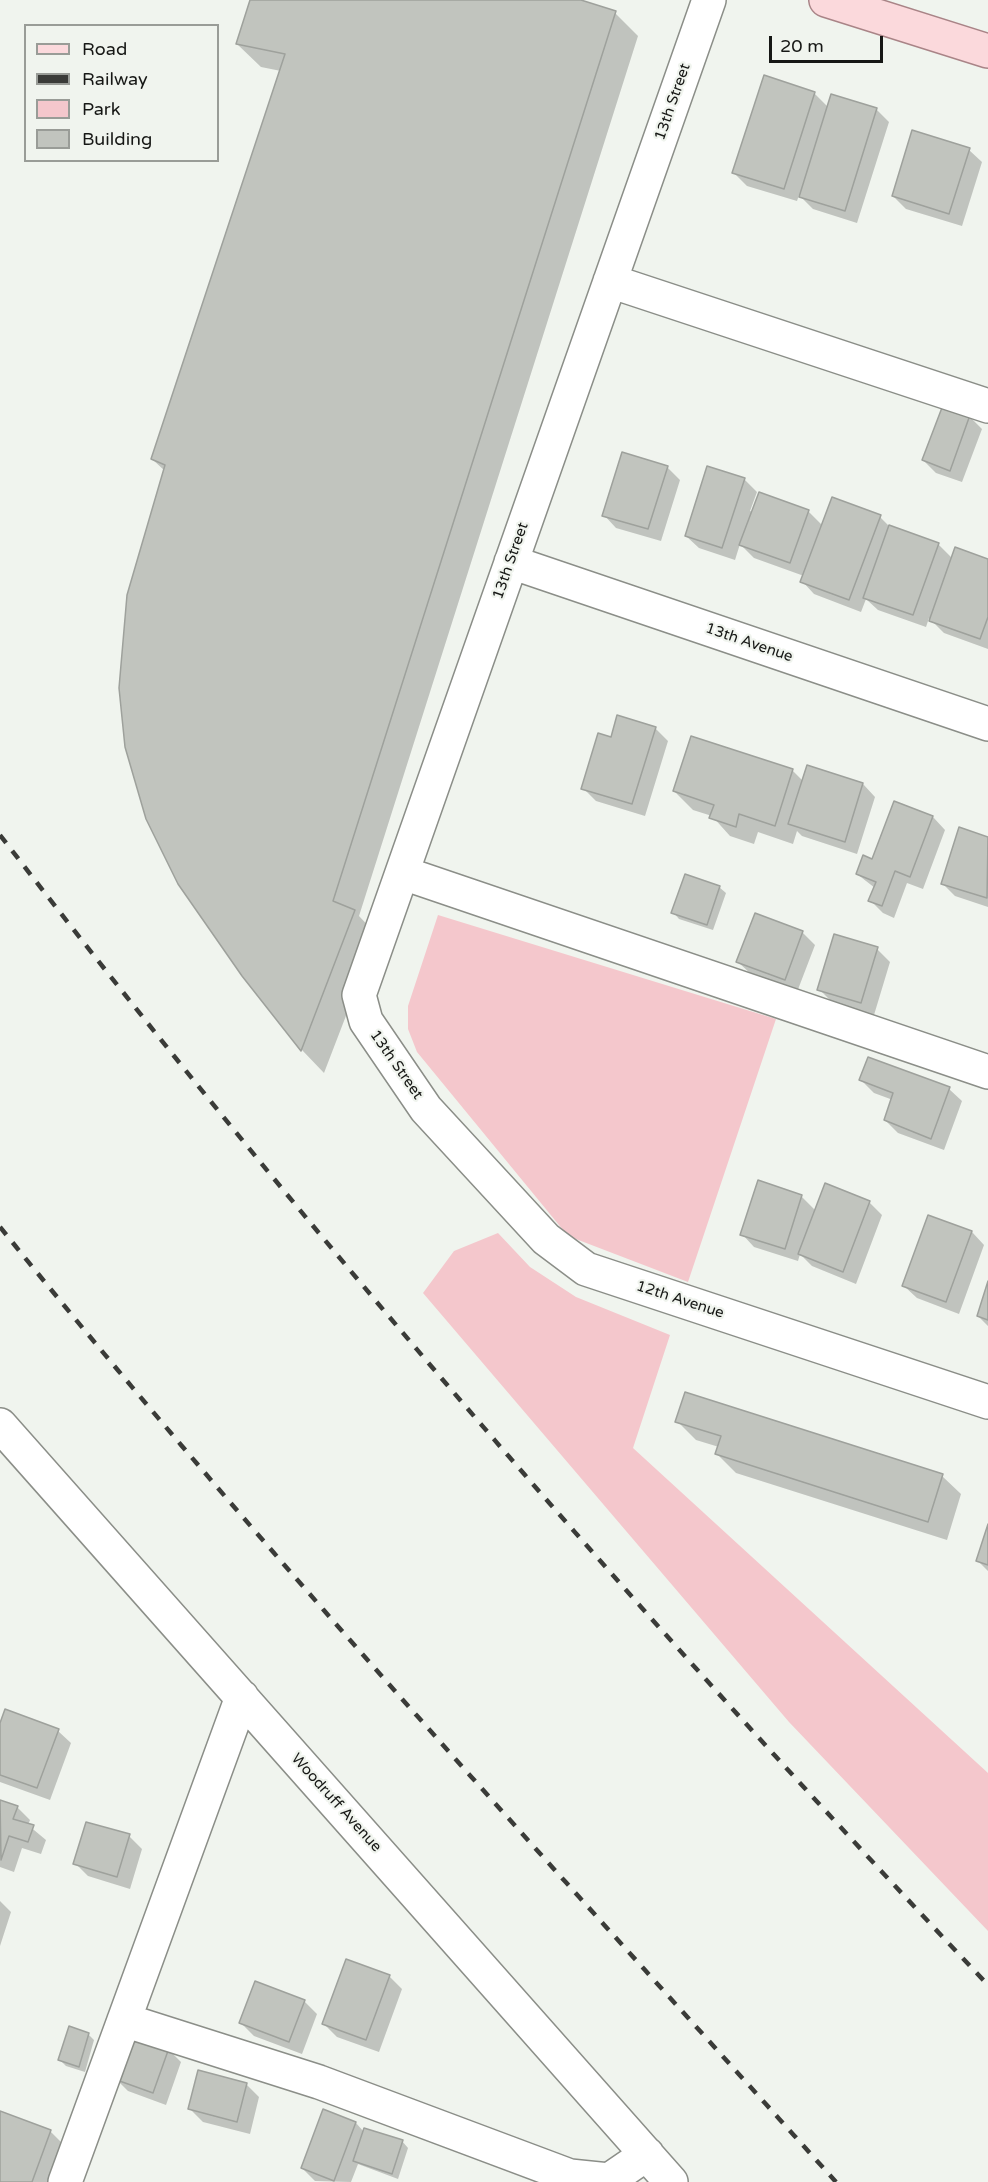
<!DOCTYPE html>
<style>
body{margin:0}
#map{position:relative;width:988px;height:2182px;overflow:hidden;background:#f0f4ee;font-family:"Varela Round",sans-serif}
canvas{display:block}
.legend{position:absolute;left:24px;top:24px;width:195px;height:138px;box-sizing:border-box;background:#f0f4ee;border:2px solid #999c97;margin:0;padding:8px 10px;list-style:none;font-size:18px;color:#161715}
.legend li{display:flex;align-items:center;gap:12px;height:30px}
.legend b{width:30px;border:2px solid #999c97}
.scale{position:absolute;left:769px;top:36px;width:114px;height:27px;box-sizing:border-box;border:3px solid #161715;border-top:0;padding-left:8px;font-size:18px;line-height:21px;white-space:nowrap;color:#161715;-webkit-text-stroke:4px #f0f4ee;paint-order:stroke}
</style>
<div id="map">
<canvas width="988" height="2182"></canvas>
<ul class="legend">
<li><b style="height:8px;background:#fbd9dc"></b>Road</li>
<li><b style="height:8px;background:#3a3b38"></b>Railway</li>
<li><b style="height:16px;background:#f4c7cc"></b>Park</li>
<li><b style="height:16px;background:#c1c4be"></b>Building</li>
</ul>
<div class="scale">20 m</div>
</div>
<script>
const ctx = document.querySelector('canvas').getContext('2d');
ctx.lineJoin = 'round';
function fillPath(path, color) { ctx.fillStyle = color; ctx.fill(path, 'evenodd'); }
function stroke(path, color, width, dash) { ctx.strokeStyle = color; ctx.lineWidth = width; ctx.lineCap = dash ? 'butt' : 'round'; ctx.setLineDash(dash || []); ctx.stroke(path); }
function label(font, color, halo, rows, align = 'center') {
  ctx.font = font + ' "Varela Round",sans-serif'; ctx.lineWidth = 4.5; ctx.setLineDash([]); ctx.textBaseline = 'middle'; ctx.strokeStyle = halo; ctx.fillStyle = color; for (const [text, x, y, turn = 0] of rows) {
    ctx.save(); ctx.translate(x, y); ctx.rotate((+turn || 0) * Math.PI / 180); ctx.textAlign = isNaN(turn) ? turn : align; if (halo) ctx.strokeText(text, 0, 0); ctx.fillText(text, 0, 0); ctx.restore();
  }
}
fillPath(new Path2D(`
 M438 915 776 1019 688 1282 568 1236 417 1052 408 1029V1006Z
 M498 1233 530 1267 576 1297 670 1335 633 1448 988 1773V1931L789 1722 423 1293 454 1251Z`), '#f4c7cc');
fillPath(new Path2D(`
 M251 0H576L615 13 638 36 359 916 377 935 324 1073 302 1050 243 975 165 471 152 459 281 71 261 67 237 44Z
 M814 93 828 107 876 109 889 122 857 223 813 209 799 195 797 201 747 186 734 173Z
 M969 150 982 162 962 226 906 209 893 196Z
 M969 416 982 429 962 482 936 473 923 460Z
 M667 467 680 480 661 541 616 528 604 515Z
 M744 479 757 492 750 511 753 512 808 511 823 526 880 517 890 527 938 544 953 559 988 560V649L944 633 929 618 926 627 878 610 866 599 861 612 814 594 802 581 804 576 754 558 740 544 735 560 699 548 686 536Z
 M655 728 668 741 645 816 596 801 583 788Z
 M808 767 863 784 875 797 857 854 802 836 797 831 793 844 758 832 754 844 730 836 712 816 693 810 674 791 792 770 803 781Z
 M895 803 933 817 945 830 923 889 907 883 894 918 883 913 870 900 875 888 857 874 873 861Z
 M960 829 988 838V907L955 896 942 883Z
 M719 887 726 893 713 930 679 919 673 912Z
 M802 932 815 945 797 992 751 974 738 962Z
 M877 949 890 962 874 1015 832 1002 819 989Z
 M861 1080 949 1089 962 1101 944 1150 898 1133 885 1120 893 1100 874 1093Z
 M759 1182 802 1197 816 1211 826 1185 869 1202 882 1215 856 1284 812 1266 800 1254 798 1261 754 1247 742 1234Z
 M929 1217 972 1232 984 1245 959 1314 917 1298 904 1286Z
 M988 1286V1326L978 1316Z
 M677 1421 942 1476 961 1494 947 1540 736 1473 717 1454 719 1447 696 1440Z
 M988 1529V1571L978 1561Z
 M0 1728 58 1731 71 1743 50 1800 0 1782Z
 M0 1802 17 1807 30 1820 28 1825 46 1840 41 1854 22 1848 14 1872 0 1867Z
 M87 1824 129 1836 142 1849 130 1889 88 1876 75 1863Z
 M0 1901 11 1912 0 1946Z
 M389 1976 402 1989 379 2052 337 2037 324 2024Z
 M304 2001 317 2014 302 2054 254 2036 241 2023Z
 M88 2034 94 2040 85 2072 66 2066 60 2060Z
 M168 2049 181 2062 166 2105 128 2091 115 2078Z
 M246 2084 259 2097 250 2134 203 2122 190 2109Z
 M324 2111 356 2123 364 2132 402 2141 408 2148 398 2179 358 2164 351 2182 315 2181 302 2168Z
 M0 2113 50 2131 63 2144 49 2182H0Z`), '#0003');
const building = new Path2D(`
 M250 0H581L616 11 333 901 355 910 301 1051 242 976 178 884 146 819 125 747 119 688 127 595 165 465 151 459 285 54 236 44Z
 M764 75 815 92 784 189 732 173Z
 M831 94 877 108 845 211 799 197Z
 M912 130 970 148 949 214 892 196Z
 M943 405 970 415 950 471 922 460Z
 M622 452 668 466 648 529 602 516Z
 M707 466 745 478 722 548 685 536Z
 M759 492 809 510 790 563 739 545Z
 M832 497 881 515 849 600 800 582Z
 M889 525 939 543 913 615 863 598Z
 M955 547 988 559V617L980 639 929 621Z
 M617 715 656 727 632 804 581 789 598 733 611 737Z
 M691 736 793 769 775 826 739 814 736 827 709 818 714 805 673 791Z
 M807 765 863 783 845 842 788 824Z
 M894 801 933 816 910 877 895 871 882 906 868 901 876 882 856 874 863 855 872 859Z
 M959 827 988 837 987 898 941 884Z
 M685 874 720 886 707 925 671 913Z
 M755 913 803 931 785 980 736 962Z
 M834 934 878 947 861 1003 817 990Z
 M868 1057 950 1087 931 1139 884 1120 893 1093 859 1080Z
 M758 1180 802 1195 785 1249 740 1235Z
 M825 1183 870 1201 843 1272 798 1254Z
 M928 1215 972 1231 946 1302 902 1286Z
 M988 1281V1320L977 1316Z
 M685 1392 943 1474 928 1522 715 1454 721 1436 675 1422Z
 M988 1524V1565L976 1561Z
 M5 1709 59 1729 37 1788 0 1775V1723Z
 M0 1800 18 1806 13 1819 34 1825 28 1842 9 1836 1 1860Z
 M86 1822 130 1834 117 1877 73 1864Z
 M346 1959 390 1975 366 2040 322 2024Z
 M255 1981 305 2000 289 2042 239 2023Z
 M69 2026 89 2033 79 2067 58 2060Z
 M130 2034 169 2048 153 2093 114 2079Z
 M198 2070 247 2083 237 2122 188 2109Z
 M323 2109 356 2122 334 2181 301 2168Z
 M0 2111 51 2130 32 2182H0Z
 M364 2128 403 2140 392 2174 353 2161Z`);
fillPath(building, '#c1c4be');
stroke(building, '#9ea19c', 1.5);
const minor = new Path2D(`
 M709 0 359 995 366 1021 426 1109 546 1239 586 1269 988 1402
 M610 281 988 406
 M511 562 988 724
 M403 873 988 1072
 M0 1425 671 2182
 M124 2020 319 2082 570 2176 609 2180 647 2154
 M65 2182 242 1697`);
const major = new Path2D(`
 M826 0 988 51`);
stroke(minor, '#8b8e88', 36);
stroke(major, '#a98487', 36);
stroke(minor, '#fff', 33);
stroke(major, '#fbd9dc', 33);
stroke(new Path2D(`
 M0 835C308 1235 641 1618 988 1985
 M0 1227C266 1556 553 1867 836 2182`), '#3a3b38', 4.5, [10, 10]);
label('15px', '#161715', '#f0f4ee', [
 ["13th Street",673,102,-71],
 ["13th Street",511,561,-71],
 ["13th Avenue",749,643,19],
 ["13th Street",396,1065,55],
 ["12th Avenue",680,1300,18],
 ["Woodruff Avenue",336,1803,48]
]);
</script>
